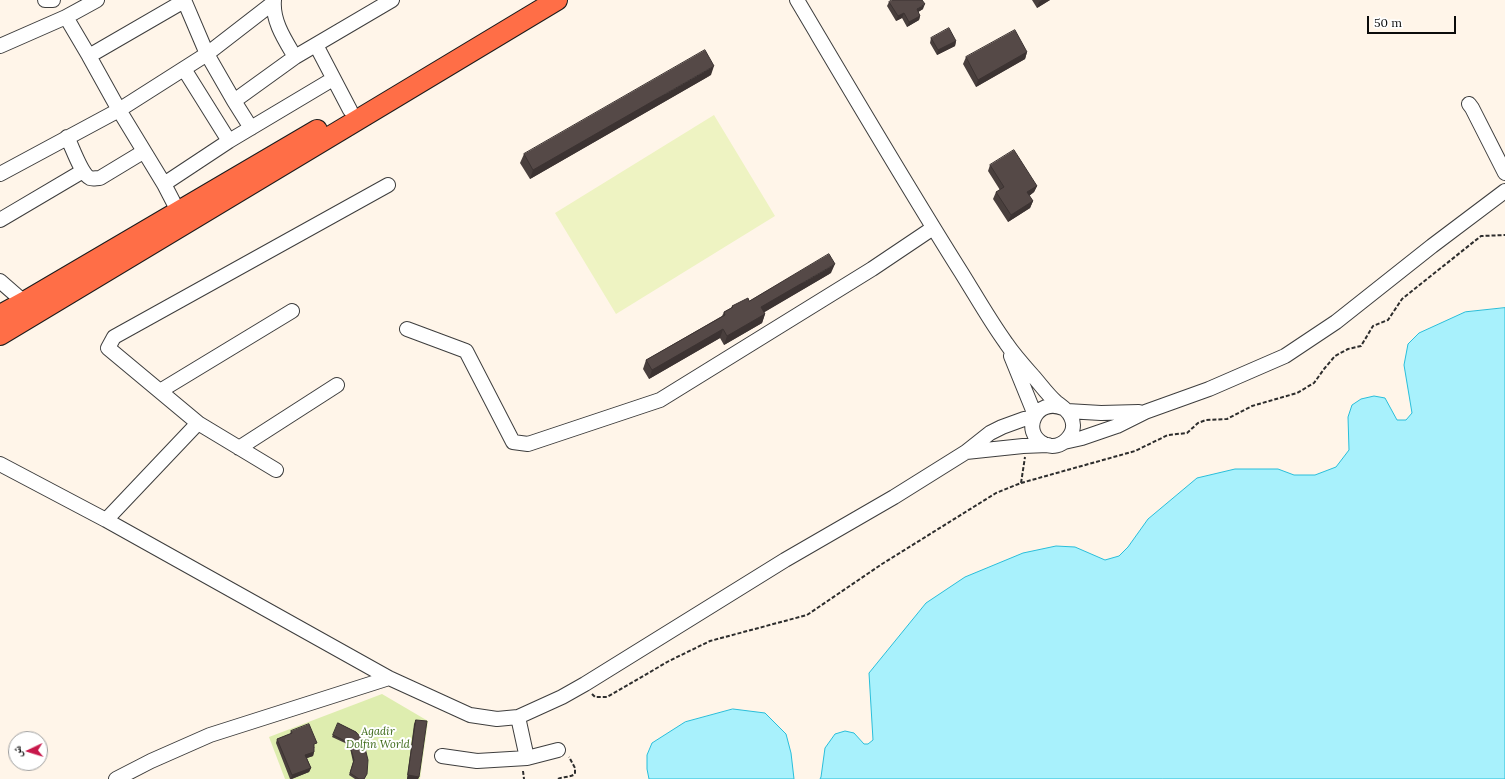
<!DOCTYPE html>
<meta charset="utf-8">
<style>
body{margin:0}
#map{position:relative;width:1505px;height:779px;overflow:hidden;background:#fff5e9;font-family:Lora,"Noto Naskh Arabic",serif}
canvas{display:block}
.north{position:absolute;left:8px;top:731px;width:40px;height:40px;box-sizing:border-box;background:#fff;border:1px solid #9d9d9d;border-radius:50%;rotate:266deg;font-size:11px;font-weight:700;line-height:16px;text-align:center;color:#0b0b0b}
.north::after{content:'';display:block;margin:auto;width:14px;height:18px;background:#c7174a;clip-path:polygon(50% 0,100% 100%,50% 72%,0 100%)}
.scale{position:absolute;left:1367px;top:16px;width:89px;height:18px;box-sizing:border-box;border:2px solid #0b0b0b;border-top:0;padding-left:5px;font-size:12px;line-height:14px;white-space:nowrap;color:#0b0b0b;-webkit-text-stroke:3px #fff;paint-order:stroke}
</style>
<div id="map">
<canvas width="1505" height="779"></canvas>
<div class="north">ش</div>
<div class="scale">50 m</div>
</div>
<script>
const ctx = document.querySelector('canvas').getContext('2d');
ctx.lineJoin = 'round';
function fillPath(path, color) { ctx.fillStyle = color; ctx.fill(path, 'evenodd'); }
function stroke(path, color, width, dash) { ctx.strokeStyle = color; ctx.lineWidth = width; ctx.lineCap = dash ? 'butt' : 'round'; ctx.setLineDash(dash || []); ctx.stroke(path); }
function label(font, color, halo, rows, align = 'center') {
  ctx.font = font + ' Lora,serif'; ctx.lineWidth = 4; ctx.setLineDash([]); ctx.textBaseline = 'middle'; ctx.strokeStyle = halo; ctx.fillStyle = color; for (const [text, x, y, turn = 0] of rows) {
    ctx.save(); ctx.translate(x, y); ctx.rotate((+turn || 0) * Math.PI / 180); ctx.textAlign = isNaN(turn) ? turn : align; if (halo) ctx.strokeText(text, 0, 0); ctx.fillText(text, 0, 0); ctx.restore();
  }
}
fillPath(new Path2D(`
 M382 694 428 721 420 779H285L269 737Z`), '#deedaf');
fillPath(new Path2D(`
 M714 115 775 216 616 314 555 213Z`), '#eef3c2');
const water = new Path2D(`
 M1505 308V779H820L821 777 825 748 835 734 845 731 854 733 864 744H868L873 740 869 673 926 603 965 577 1023 553 1056 546 1075 547 1105 560 1119 556 1128 547 1148 519 1197 478 1235 469H1278L1294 475H1315L1336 467 1349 450 1348 417 1352 405 1361 399 1374 396 1385 398 1397 420H1406L1412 413 1404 365 1408 344 1419 333 1465 312Z
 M733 709 765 713 786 734 791 753 794 779H649L647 769V755L652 743 685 722Z`);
fillPath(water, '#a8f1fc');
stroke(water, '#29beda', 1);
const minor = new Path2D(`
 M45 0H53
 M274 0C272 21 285 40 295 57L392 0
 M797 0C851 91 905 183 961 272 976 296 990 321 1006 343 1014 355 1024 366 1033 376 1041 385 1047 394 1056 402 1061 406 1068 410 1071 417 1079 433 1061 452 1044 444 1020 432 1036 397 1063 408
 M273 3 207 54 234 101 295 57
 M66 17 89 56
 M316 45 350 110
 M0 46 66 17 97 0
 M184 69 229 141
 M234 101 251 128
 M1469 104 1472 108 1505 173
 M67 137C72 146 81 174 90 178 93 179 96 178 100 178L143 152
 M0 174 119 110 207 54 184 0
 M164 184 229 141 333 79
 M178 211 164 184 119 110 89 56 184 1
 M0 220 83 171
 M0 281 24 302
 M407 329 466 351 513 442 528 444 660 400 872 269 933 228
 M1011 356 1035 415
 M160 391 292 311
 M1067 411 1101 413 1139 412
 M198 423 276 470
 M1064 442 1082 438 1117 426 1145 412 1209 389 1285 356 1336 322 1432 246 1505 191
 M239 448 337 385
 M966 452 1023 446 1048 445
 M0 464 106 520 389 678 470 715 497 719 518 717 562 697 585 684 785 560 894 497 966 452 990 433 1002 427 1024 419 1034 418
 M106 520 198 423 108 348 114 337 388 185
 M518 717 527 758 558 750
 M442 756 477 761 527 758
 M116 779 151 761 210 735 389 678`);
const highway = new Path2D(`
 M0 315 24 302 317 130
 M0 335 557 0`);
stroke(minor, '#3e3e3e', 16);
stroke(highway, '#1c1c1c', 22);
stroke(new Path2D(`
 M1021 483 1135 451 1168 435 1187 433 1198 423 1206 420 1227 419 1252 406 1297 393 1314 383 1324 369 1335 356 1348 349 1361 346 1373 326 1388 320 1402 299 1481 236 1505 235
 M592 694 595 697H607L669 661 710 641 807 615 882 564 996 493 1021 483 1025 457
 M523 771 524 779
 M558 779C564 776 569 778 575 774V768L569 757`), '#2d2d2d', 2, [4, 2]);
stroke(minor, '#fff', 14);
stroke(highway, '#ff6e47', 20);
fillPath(new Path2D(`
 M1032 0H1050L1037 8Z
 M889 2 923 9 918 12 920 16 919 20 907 27 902 18 896 21 887 6Z
 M931 38 956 41 955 46 937 55 930 43Z
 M1027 52 1025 59 976 87 963 64 966 57Z
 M711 75 530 179 520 163 524 154Z
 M990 165 1037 186 1034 192 1029 196 1033 201 1030 208 1008 222 993 199 996 192 1000 190 988 171Z
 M831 273 764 312 765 314 762 323 724 345 720 338 649 379 643 369 646 360 722 316 724 312 731 308 732 306 749 301Z
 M416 720 419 777 418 779H407L414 724Z
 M338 723 356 732 366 776 364 779H355L349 775 353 762 350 748 345 743 332 737Z
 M291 731 315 748H314V752L313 756 307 758 311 768 309 772 292 779H290L276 743 277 739 290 734Z`), '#493f3d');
fillPath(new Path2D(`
 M1042 0H1050L1037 8 1039 2Z
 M925 4 923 9 915 14 917 9Z
 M904 13 902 18 896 21 898 16Z
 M920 16 919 20 907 27 909 22Z
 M956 41 955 46 937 55 938 50Z
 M1027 52 1025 59 976 87 978 80Z
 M714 66 711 75 530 179 533 170Z
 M1037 186 1034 192 1025 199 1027 192Z
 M1033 201 1030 208 1008 222 1011 215Z
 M835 264 831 273 758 316 761 307Z
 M765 314 762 323 724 345 727 336Z
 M723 329 720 338 649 379 652 370Z
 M314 752 313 756 304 759 305 755Z
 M311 768 309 772 291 779 292 775Z
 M408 775 419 777 418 779H407Z`), '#3c3332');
const building = new Path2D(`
 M892 0H922L925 4 917 9 920 16 909 22 904 13 898 16 889 2Z
 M949 28 956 41 938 50 931 38Z
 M1015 30 1027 52 978 80 966 57Z
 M705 50 714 66 533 170 524 154Z
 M1014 150 1037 186 1027 192 1033 201 1011 215 996 192 1004 187 990 165Z
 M829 254 835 264 761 307 765 314 727 336 723 329 652 370 646 360 725 315 724 312 733 307 732 306 748 298 749 301Z
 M416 720 427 721 419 777 408 775Z
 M338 723 356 732 363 740 368 760 367 774 364 779H359L350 773 354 760 350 746 345 741 333 735Z
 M309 724 317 743 314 744V752L305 755 311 768 292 775 277 739 292 733 291 731Z`);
fillPath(building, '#554947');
stroke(building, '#3c3332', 1);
label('italic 11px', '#3b6816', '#fff', [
 ["Agadir",378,732],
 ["Dolfin World",378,745]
]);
</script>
